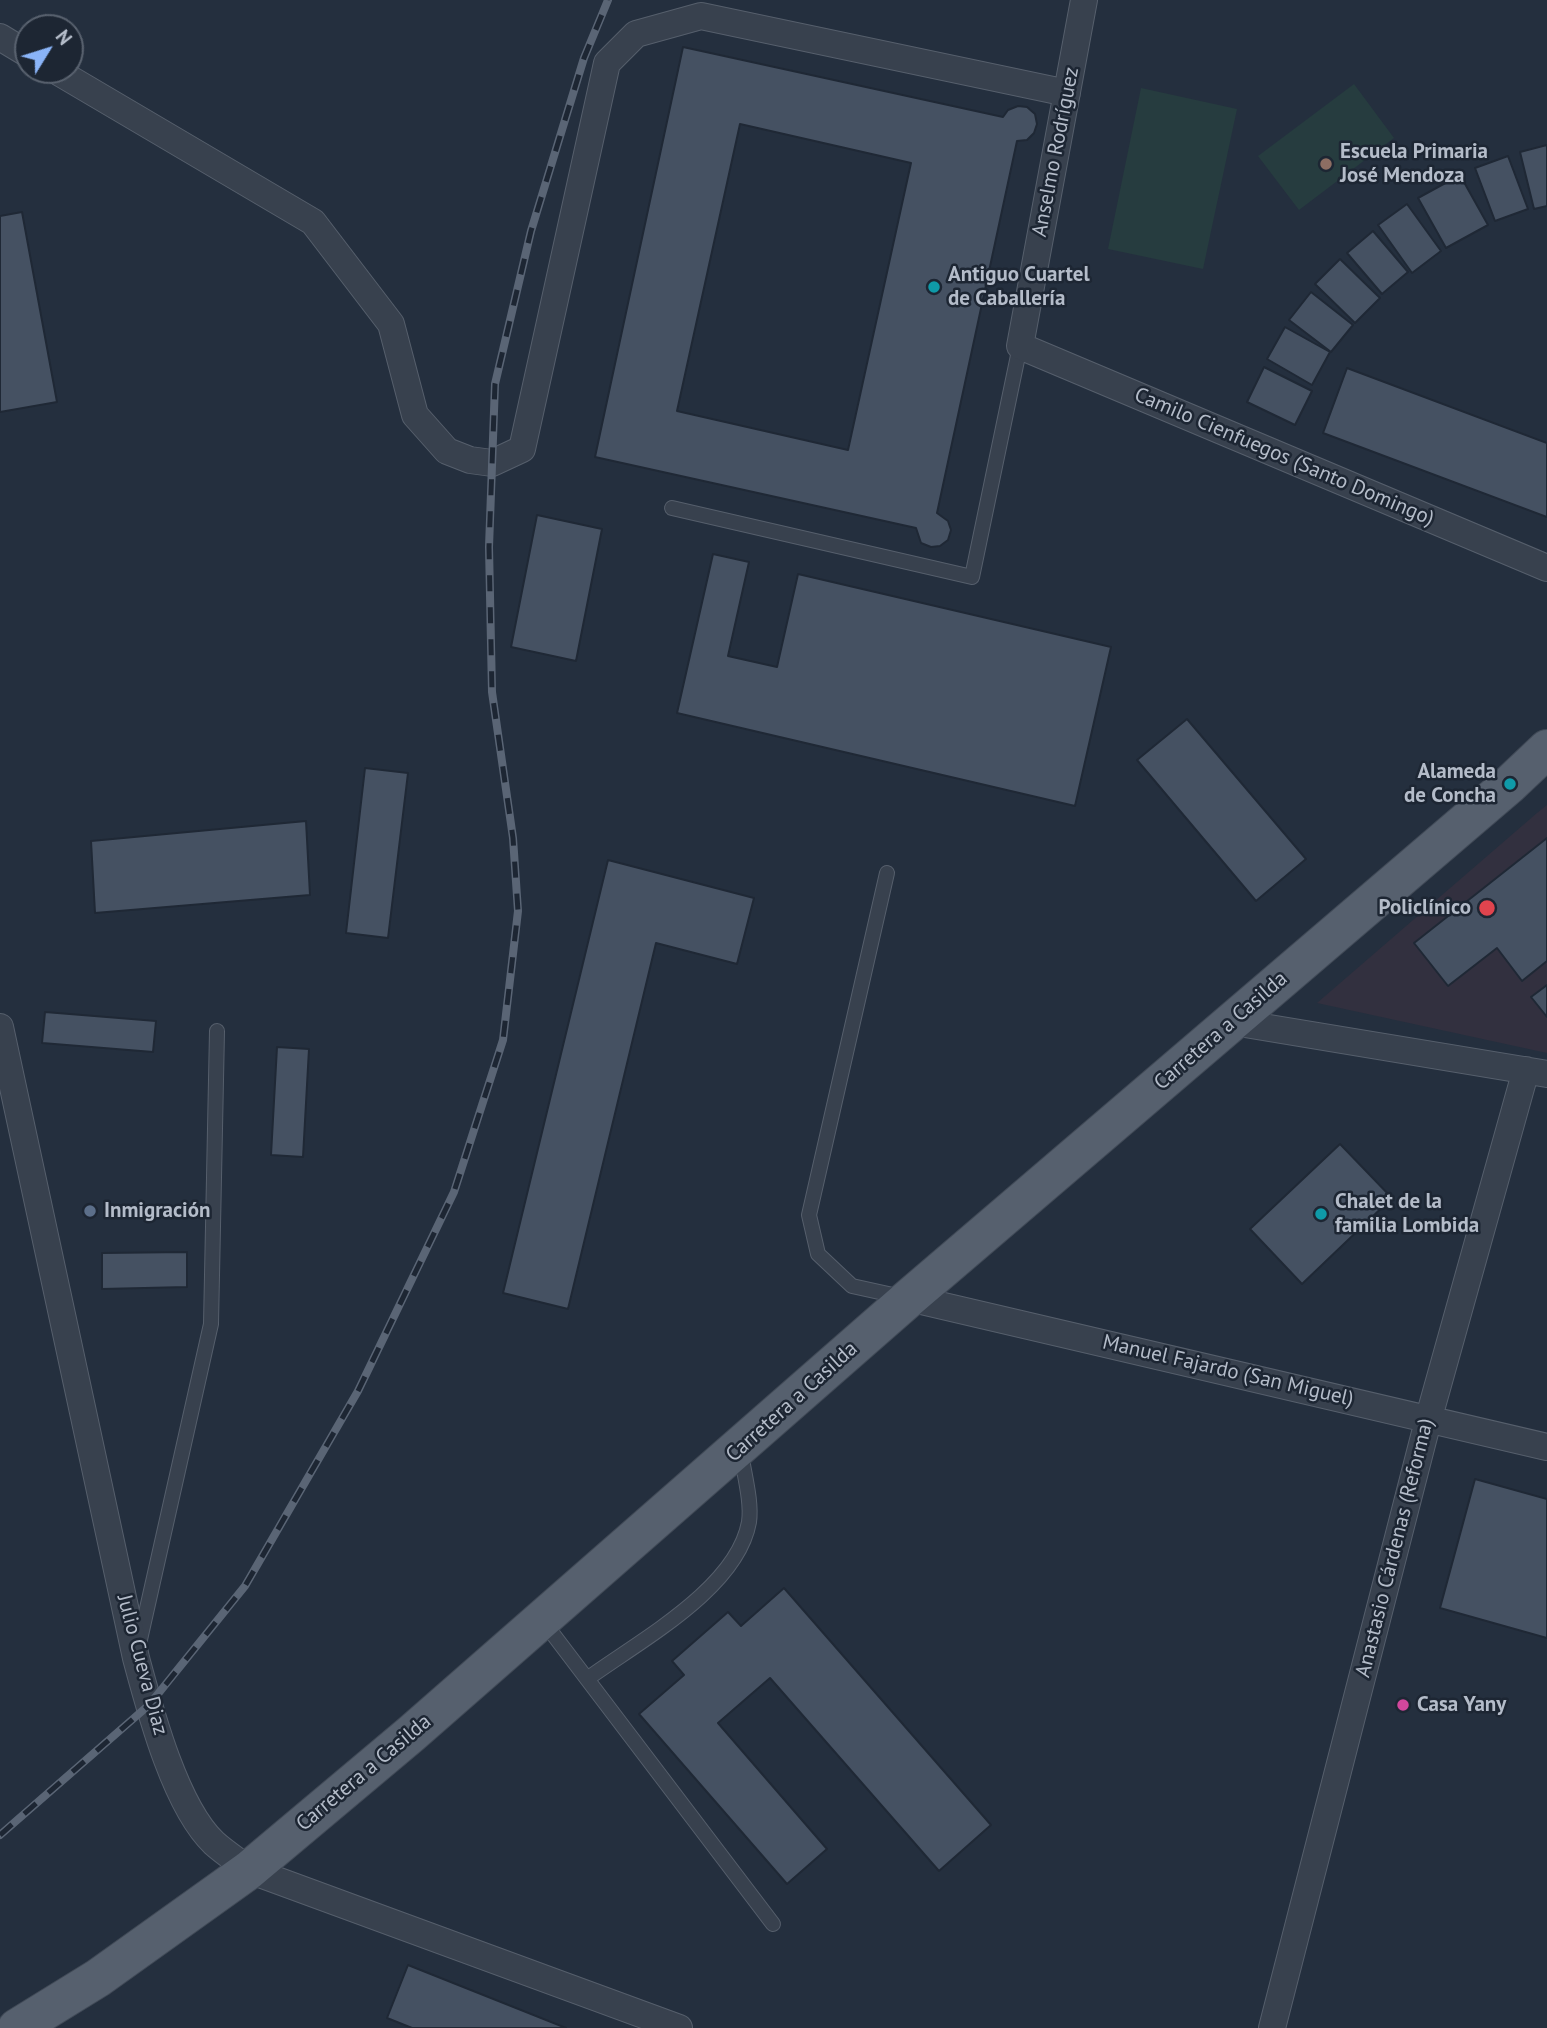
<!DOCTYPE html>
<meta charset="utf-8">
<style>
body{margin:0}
#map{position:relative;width:1547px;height:2028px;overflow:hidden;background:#242f3e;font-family:"PT Sans",sans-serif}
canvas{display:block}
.north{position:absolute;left:14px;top:14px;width:70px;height:70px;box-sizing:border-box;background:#1d2633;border:2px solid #59626f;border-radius:50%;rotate:52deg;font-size:19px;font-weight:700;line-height:28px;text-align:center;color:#b4bcc9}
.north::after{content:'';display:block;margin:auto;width:24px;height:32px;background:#8ab4f8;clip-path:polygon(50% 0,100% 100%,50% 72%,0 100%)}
</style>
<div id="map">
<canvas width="1547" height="2028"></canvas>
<div class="north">N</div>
</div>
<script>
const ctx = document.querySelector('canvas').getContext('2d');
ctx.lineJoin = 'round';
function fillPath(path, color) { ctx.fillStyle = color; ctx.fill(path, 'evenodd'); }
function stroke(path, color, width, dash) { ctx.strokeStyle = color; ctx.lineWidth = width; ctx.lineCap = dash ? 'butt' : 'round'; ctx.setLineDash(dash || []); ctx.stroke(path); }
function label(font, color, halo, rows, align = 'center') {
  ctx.font = font + ' "PT Sans",sans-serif'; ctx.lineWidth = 5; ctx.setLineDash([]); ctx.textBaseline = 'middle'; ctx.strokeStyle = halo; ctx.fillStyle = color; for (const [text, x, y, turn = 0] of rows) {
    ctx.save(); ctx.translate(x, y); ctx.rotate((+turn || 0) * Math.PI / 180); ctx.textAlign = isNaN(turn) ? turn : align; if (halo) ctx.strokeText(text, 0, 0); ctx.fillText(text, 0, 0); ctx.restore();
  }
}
fillPath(new Path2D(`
 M1547 805V1053L1317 1003 1537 813Z`), '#32303f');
fillPath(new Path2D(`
 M1354 84 1394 138 1299 210 1258 156Z
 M1141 88 1237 109 1203 269 1108 249Z`), '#263c3f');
const building = new Path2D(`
 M683 47 1003 117 1008 110 1018 106 1027 107 1035 114 1037 124 1034 133 1027 140 1017 141 937 513 948 521 951 530 948 540 940 546 931 547 921 543 916 528 595 457ZM740 124 911 163 848 450 677 411Z
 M1547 145V206L1534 209 1520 152Z
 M1508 156 1528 209 1495 221 1475 168Z
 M1460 175 1488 225 1446 248 1418 198Z
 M1407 204 1441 251 1412 273 1378 225Z
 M22 212 57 402 0 412V216Z
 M1373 231 1408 272 1382 294 1347 253Z
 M1340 259 1380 298 1355 323 1315 284Z
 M1311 292 1353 325 1331 352 1289 320Z
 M1285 327 1330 352 1312 385 1267 359Z
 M1264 367 1312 391 1295 425 1247 402Z
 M1347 368 1547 443V517L1323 433Z
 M537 515 602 529 576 661 511 647Z
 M713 554 749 562 728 656 777 667 798 574 1111 647 1075 806 677 713Z
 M1187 719 1306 859 1256 901 1137 760Z
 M365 768 408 773 388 938 346 933Z
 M306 821 310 895 95 913 91 841Z
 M1547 838V961L1522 981 1497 948 1448 986 1414 943Z
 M608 860 754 898 737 964 656 943 568 1309 503 1293Z
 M1547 985V1017L1531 997Z
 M45 1012 156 1021 153 1052 42 1043Z
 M277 1047 309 1049 303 1157 271 1155Z
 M1340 1144 1392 1198 1302 1284 1250 1229Z
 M187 1252V1287L102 1289V1253Z
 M1475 1479 1547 1499V1638L1440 1608Z
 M784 1588 991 1825 939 1871 770 1678 718 1723 827 1849 787 1884 639 1714 684 1675 672 1661 728 1612 741 1626Z
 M408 1965 566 2028H412L387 2018Z`);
fillPath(building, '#455162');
stroke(building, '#1f2835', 2);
const service = new Path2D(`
 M672 508 972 577 1020 346
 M887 873 809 1215 818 1254 852 1286 902 1297
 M543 1621 773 1924
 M139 1644 211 1324 217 1031
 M587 1679C639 1641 737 1589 749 1522 752 1502 744 1474 741 1453`);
const minor = new Path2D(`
 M1084 0 1020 346 1547 568
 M0 37 28 54
 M55 70 313 222 391 324 415 415 447 451 470 460 492 463 522 449 607 63 636 34 701 16 1067 93
 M1233 1022 1547 1074
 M0 1027 136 1658C150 1710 175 1806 214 1843 225 1853 238 1861 249 1870L679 2028
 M909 1298 1547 1447
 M1272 2028 1429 1417 1526 1070`);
const primary = new Path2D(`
 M17 2028 98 1978 249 1870 411 1734 909 1298 1510 784 1547 749`);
stroke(service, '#565f6c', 16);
stroke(minor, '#565f6c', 28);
stroke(primary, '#414a57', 40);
stroke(service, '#38414e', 14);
stroke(minor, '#38414e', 26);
stroke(primary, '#56606e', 38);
const rail = new Path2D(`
 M0 1835 149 1705 245 1586 358 1391 454 1192 503 1040 518 911 513 838 492 692 489 547 495 384 531 231 584 58 608 0`);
stroke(rail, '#5a6575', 8);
stroke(rail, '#1d2633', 5, [16]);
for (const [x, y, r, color] of [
 [1326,164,7,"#8d6e63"],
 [934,287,7,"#0f9aa8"],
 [1510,784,7,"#0f9aa8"],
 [1487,908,9,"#e0444e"],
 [90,1211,7,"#5c6f8a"],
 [1321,1214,7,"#0f9aa8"],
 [1403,1705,7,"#d1479c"]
]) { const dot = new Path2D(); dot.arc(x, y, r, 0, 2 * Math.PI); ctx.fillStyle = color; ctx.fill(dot); stroke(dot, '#1d2633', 2.5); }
label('21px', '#b4bcc9', '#1d2633', [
 ["Anselmo Rodríguez",1056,152,-79],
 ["Camilo Cienfuegos (Santo Domingo)",1284,457,23],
 ["Carretera a Casilda",1221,1031,-41],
 ["Manuel Fajardo (San Miguel)",1228,1371,13],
 ["Carretera a Casilda",792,1402,-42],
 ["Anastasio Cárdenas (Reforma)",1395,1548,-76],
 ["Julio Cueva Diaz",142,1665,75],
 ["Carretera a Casilda",364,1773,-40]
]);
label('bold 21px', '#b4bcc9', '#1d2633', [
 ["Escuela Primaria",1340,152],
 ["José Mendoza",1340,176],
 ["Antiguo Cuartel",948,275],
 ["de Caballería",948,299],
 ["Alameda",1496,772,"right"],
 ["de Concha",1496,796,"right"],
 ["Policlínico",1471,908,"right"],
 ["Chalet de la",1335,1202],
 ["familia Lombida",1335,1226],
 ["Inmigración",104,1211],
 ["Casa Yany",1417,1705]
], 'left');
</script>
